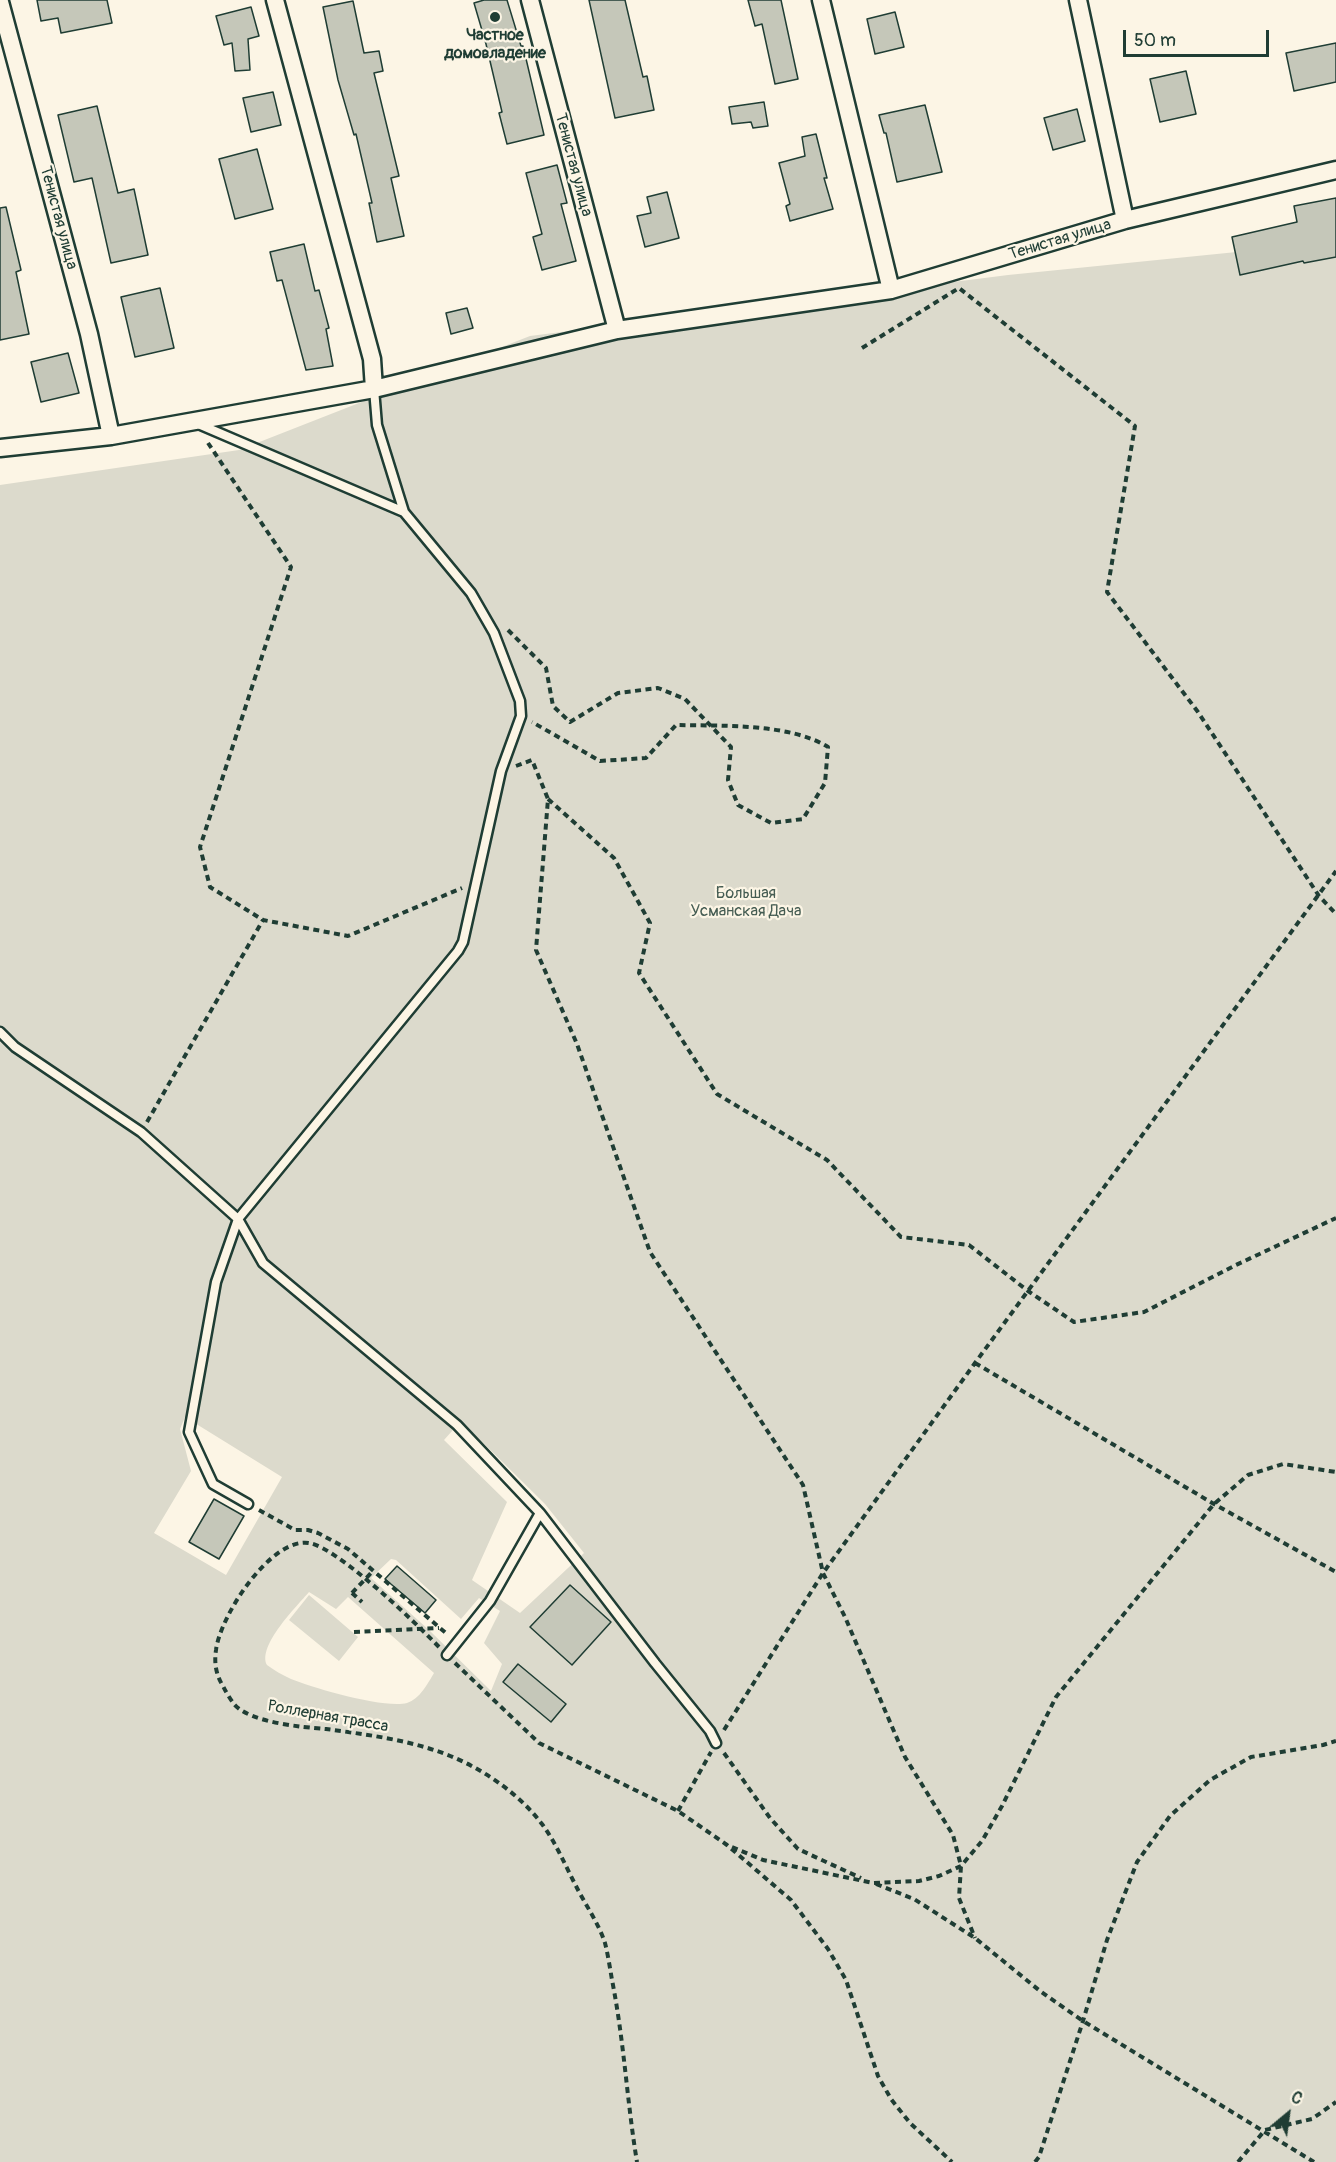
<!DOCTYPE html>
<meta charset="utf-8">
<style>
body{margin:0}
#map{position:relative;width:1336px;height:2162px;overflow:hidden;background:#fcf5e5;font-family:Pangolin,sans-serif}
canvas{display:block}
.north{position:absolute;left:1258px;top:2084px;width:60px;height:60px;-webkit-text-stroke:4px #fcf5e5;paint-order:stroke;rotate:29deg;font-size:16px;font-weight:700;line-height:24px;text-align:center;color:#1f3d34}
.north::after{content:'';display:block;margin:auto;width:21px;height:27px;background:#1f3d34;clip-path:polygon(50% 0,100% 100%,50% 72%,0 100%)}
.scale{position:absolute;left:1123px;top:30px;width:146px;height:27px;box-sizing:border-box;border:3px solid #1f3d34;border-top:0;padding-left:8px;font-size:18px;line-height:21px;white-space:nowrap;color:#1f3d34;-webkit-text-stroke:4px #fcf5e5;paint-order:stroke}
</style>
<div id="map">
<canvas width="1336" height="2162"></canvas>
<div class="north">С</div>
<div class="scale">50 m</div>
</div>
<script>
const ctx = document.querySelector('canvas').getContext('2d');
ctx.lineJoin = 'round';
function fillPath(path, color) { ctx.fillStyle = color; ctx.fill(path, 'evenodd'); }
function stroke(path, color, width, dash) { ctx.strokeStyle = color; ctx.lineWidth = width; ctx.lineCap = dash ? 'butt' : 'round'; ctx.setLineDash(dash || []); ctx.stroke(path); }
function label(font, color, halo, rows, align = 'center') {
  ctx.font = font + ' Pangolin,sans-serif'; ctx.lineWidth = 4.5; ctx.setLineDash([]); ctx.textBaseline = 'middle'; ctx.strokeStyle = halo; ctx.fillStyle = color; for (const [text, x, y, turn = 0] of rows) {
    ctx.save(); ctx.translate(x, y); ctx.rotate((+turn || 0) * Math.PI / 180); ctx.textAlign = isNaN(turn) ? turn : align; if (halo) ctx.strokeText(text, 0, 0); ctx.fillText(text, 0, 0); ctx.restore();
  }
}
fillPath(new Path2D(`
 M1336 242V2162H0V485L239 450 530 336 1008 275ZM185 1417 282 1477 226 1575 154 1533 191 1471 180 1429ZM461 1421 545 1504 584 1553 520 1613 472 1580 507 1502 444 1440ZM391 1559 396 1560 461 1619 479 1598 500 1611 484 1643 502 1664 491 1691 429 1630 371 1578ZM309 1592 336 1609 348 1597 434 1673C428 1683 420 1699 407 1703 385 1709 313 1688 291 1679 282 1675 274 1670 267 1665 257 1646 297 1606 309 1592Z
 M309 1595 358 1637 339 1661 289 1620Z`), '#dcdacc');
const building = new Path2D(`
 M37 0H107L112 23 61 33 58 18 41 21Z
 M484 0H507L521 46H523L544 135 507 144 499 113 502 112 486 44 474 3Z
 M589 0H625L643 77 647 76 654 110 615 118Z
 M748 0H781L798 79 775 84 762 24 755 26Z
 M353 1 364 53 379 51 383 71 374 73 399 176 391 178 404 236 377 242 369 203H372L356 134 354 135 338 80 323 7Z
 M251 7 259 36 248 39 250 70 235 71 232 43 224 45 216 16Z
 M895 12 904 47 875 54 867 19Z
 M1336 43V82L1294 91 1286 53Z
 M1186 71 1196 114 1160 122 1150 79Z
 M273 92 281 125 251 132 243 98Z
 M764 102 768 126 753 128 751 122 732 124 729 107Z
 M925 105 942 172 897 182 886 133H884L879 115Z
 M97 106 118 193 134 189 148 255 111 263 92 178 74 182 58 115Z
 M1077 109 1085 141 1053 150 1044 118Z
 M816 134 827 178H824L833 209 790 221 786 206 790 204 779 163 805 156 802 137Z
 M257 149 273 209 235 219 219 159Z
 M557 165 567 203 561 204 576 261 542 270 533 237 542 234 526 173Z
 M667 192 679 238 645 247 637 216 651 213 647 197Z
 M1336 198V257L1304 263 1303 261 1240 275 1232 237 1297 222 1294 206Z
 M6 207 21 270 16 272 29 334 0 340V208Z
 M304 244 315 291 319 290 329 328 326 329 333 366 306 370 282 280 277 281 270 252Z
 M160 288 174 348 135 357 121 297Z
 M467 308 473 328 451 334 446 313Z
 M68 353 79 393 41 402 31 362Z
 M214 1499 244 1516 219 1559 189 1542Z
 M397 1566 436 1600 425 1613 385 1579Z
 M570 1585 611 1622 572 1665 530 1627Z
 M518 1664 566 1704 551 1722 503 1682Z`);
fillPath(building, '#c5c7b9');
stroke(building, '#1f3d34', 1.5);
const lane = new Path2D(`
 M196 423 404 512 377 425 374 389
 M0 1032 15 1047 141 1132 238 1219 263 1263 457 1425 540 1513 490 1601 447 1655
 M248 1504 213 1484 189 1432 216 1282 238 1219 458 951 463 942 501 771 521 716 520 701 494 633 471 593 404 512
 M540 1513 655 1663 710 1731 716 1743`);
const street = new Path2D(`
 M275 0 372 359 374 389
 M530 0 617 330
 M821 0 891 290
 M1078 0 1125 220
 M0 2 89 334 111 436
 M0 448 111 436 374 389 617 330 891 290 1125 220 1336 170`);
stroke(lane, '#1f3d34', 13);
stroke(street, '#1f3d34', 21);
stroke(new Path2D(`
 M862 348 959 288 1135 426 1107 592 1198 712 1319 896 1336 914
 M208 443 291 567 200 847 210 887 263 920 348 936 462 888
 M508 630 546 668 553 706 570 722 618 693 658 688 685 699 731 747 728 780 738 805 771 823 803 819 825 783 828 747C789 723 722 726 676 725L646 758 600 761 532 722
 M516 766 532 760 548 799 536 950 577 1044 650 1252 803 1485 823 1573 845 1617 905 1757 953 1835 961 1866 959 1898 975 1938
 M548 799 614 858 650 923 639 973 717 1094 827 1160 901 1237 969 1245 1028 1291 1074 1322 1144 1312 1236 1265 1336 1218
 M147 1122 263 920
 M975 1363 1214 1504 1336 1572
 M259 1510 295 1530H308L318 1533 348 1549 447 1634
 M352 1593 362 1602
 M354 1632 439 1628
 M439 1647C417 1624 337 1547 309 1543 271 1537 220 1616 216 1650 214 1663 216 1675 223 1686 226 1692 230 1699 234 1704 250 1723 302 1727 326 1729 363 1734 402 1739 437 1751 476 1764 517 1791 542 1824 556 1843 565 1865 576 1886 585 1904 599 1924 605 1943 608 1955 610 1968 612 1980 624 2040 627 2102 637 2162
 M455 1663 539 1743 678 1811 727 1845 791 1900 828 1949 846 1980 878 2076 891 2099 910 2123 952 2162
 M724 1730 823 1573 975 1363 1336 871
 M724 1753 770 1818 798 1849 861 1878
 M678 1811 711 1752
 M732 1847 763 1860 873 1883 919 1881 939 1876 961 1866 982 1841 1002 1806 1056 1697 1214 1504 1248 1475 1283 1464 1336 1472
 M876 1884 914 1899 975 1938 1040 1991 1083 2021 1314 2162
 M1035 2162 1039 2157 1083 2021 1107 1940 1137 1862 1170 1816 1210 1780 1251 1757 1323 1745 1336 1741
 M1238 2162 1265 2130 1312 2119 1336 2102`), '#1f3d34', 4, [6, 4.5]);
stroke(lane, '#fcf5e5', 8);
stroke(street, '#fcf5e5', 16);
stroke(new Path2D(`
 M352 1593 372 1572`), '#1f3d34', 4, [6, 4.5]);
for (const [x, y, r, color] of [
 [495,17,6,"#1f3d34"]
]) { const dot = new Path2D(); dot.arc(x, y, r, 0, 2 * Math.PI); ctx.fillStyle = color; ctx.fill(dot); stroke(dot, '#fcf5e5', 2); }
label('bold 16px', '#1f3d34', '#fcf5e5', [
 ["Частное",495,36],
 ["домовладение",495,54]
]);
label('16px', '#1f3d34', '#fcf5e5', [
 ["Тенистая улица",573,165,75],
 ["Тенистая улица",58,218,75],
 ["Тенистая улица",1060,240,-17],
 ["Роллерная трасса",328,1717,10]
]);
label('16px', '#455c52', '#fcf5e5', [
 ["Большая",746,894],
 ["Усманская Дача",746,912]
]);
</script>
